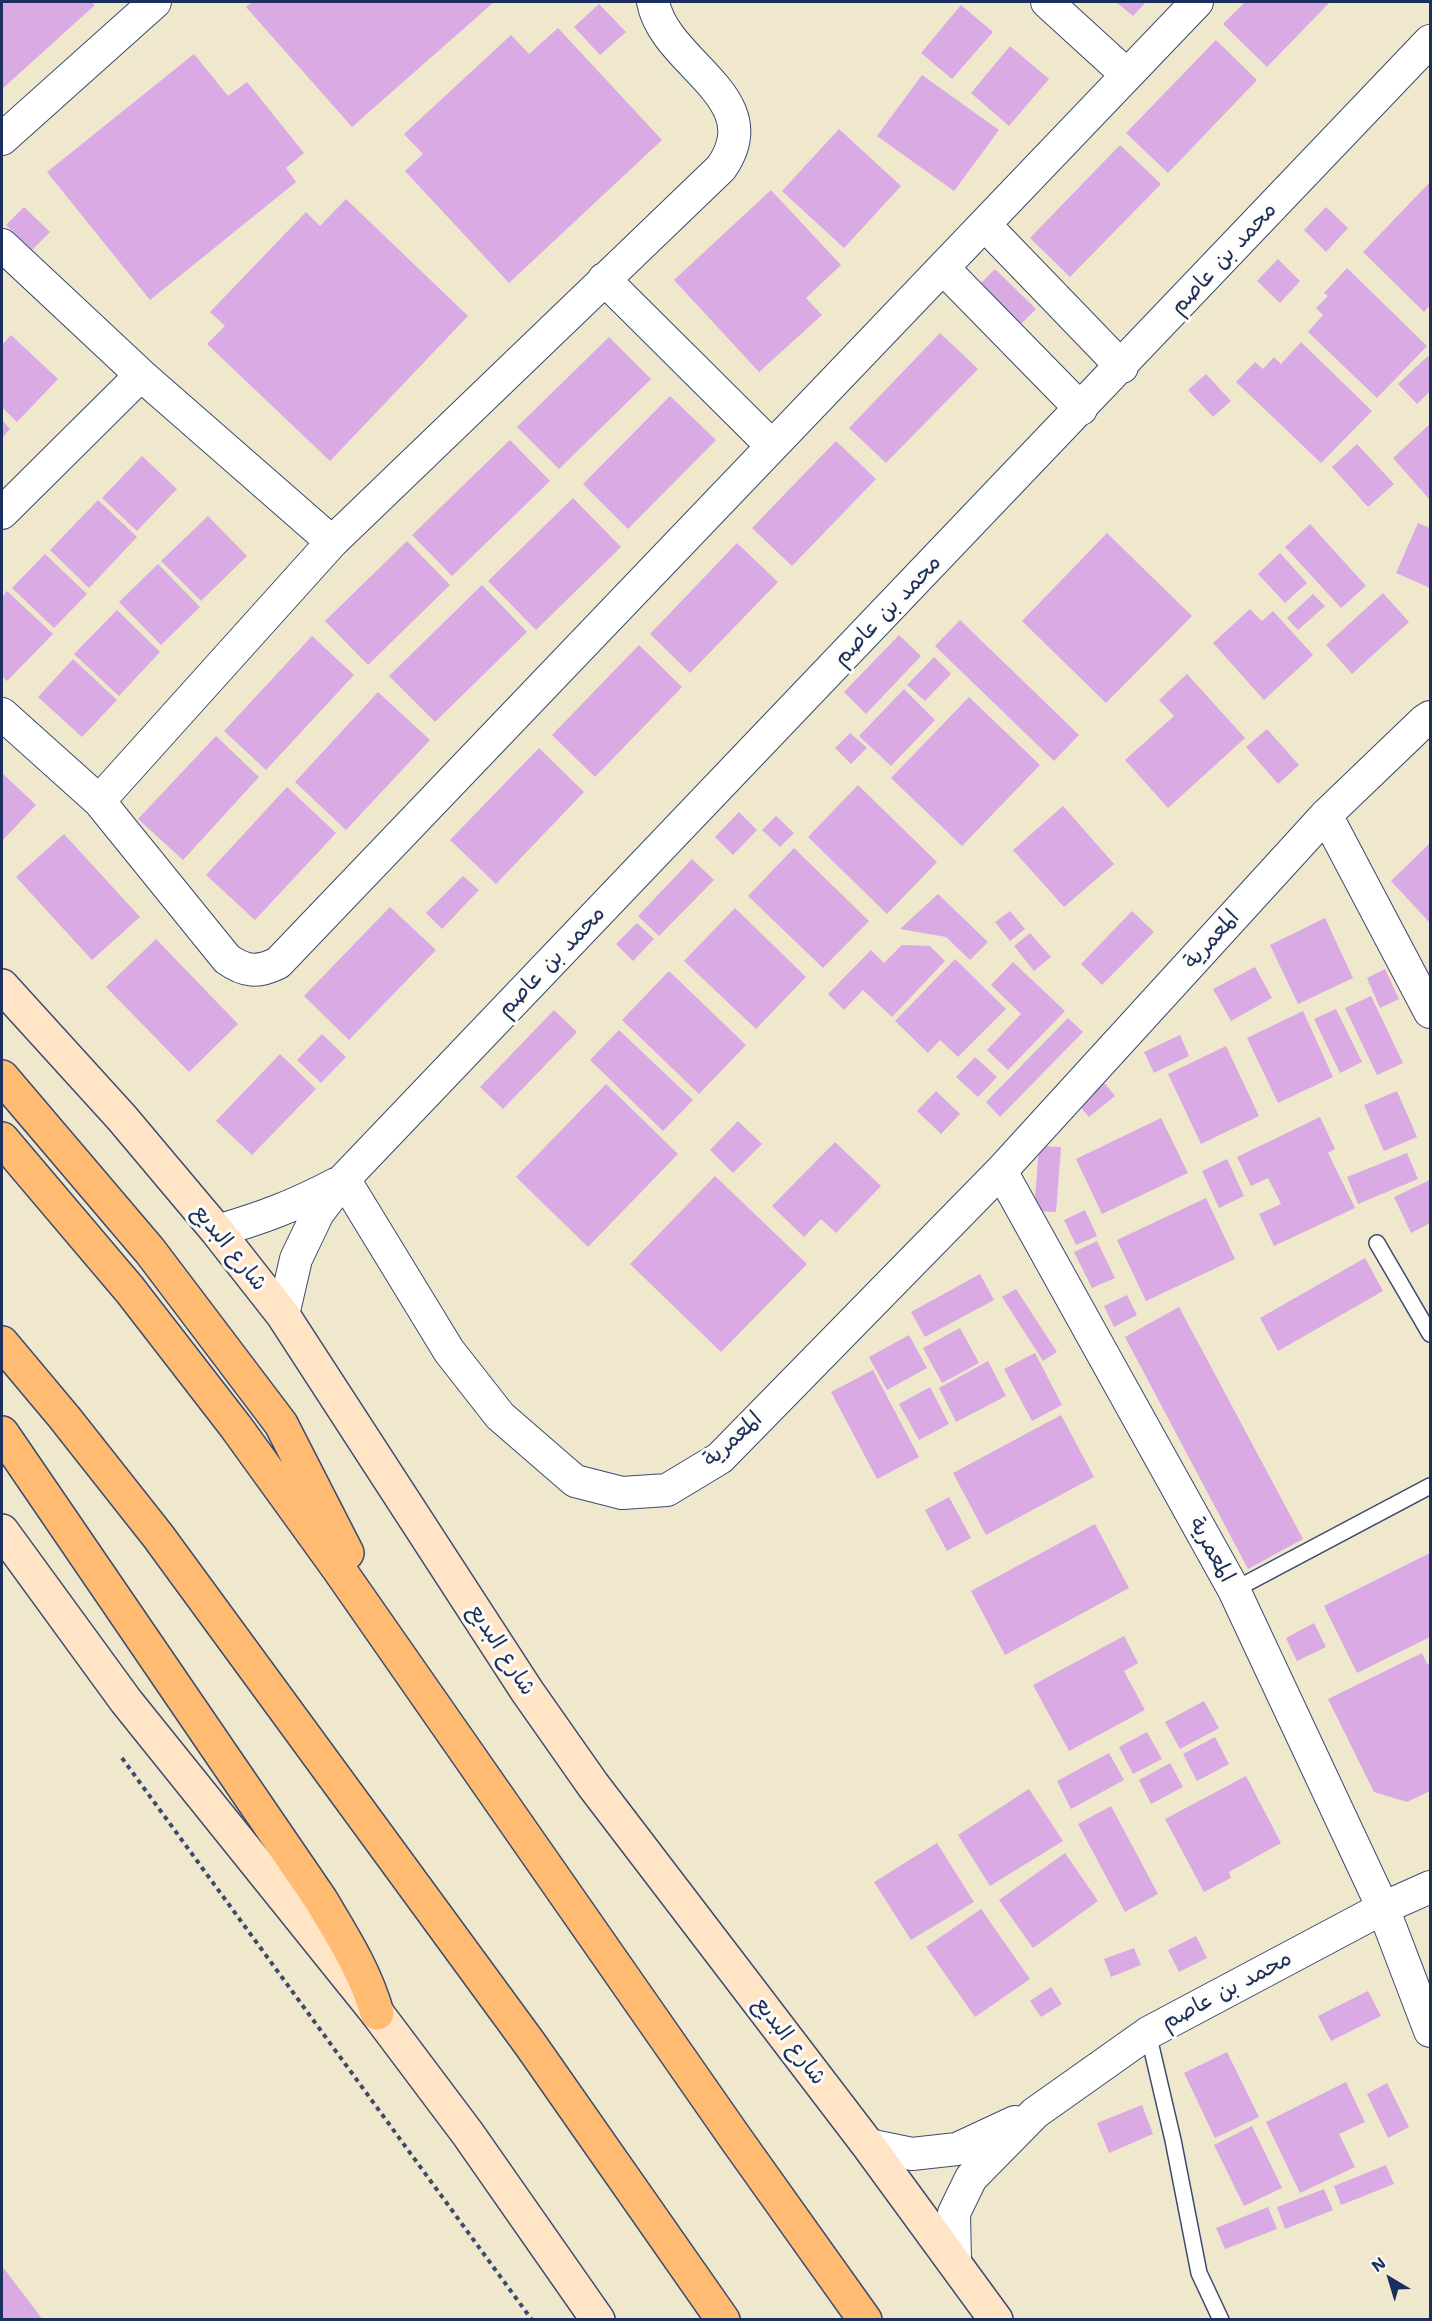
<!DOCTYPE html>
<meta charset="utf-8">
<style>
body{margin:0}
#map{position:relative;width:1432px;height:2321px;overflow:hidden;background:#efe8cd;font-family:"Shantell Sans",sans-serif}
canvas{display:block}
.frame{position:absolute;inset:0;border:3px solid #1b2f5e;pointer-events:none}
.north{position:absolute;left:1360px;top:2249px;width:60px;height:60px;-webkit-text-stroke:4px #fdfcf7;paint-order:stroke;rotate:322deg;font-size:16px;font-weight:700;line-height:24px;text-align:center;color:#1b2f5e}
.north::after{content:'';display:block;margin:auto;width:21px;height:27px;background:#1b2f5e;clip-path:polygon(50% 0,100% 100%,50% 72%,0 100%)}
</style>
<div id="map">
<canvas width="1432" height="2321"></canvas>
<div class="frame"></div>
<div class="north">N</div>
</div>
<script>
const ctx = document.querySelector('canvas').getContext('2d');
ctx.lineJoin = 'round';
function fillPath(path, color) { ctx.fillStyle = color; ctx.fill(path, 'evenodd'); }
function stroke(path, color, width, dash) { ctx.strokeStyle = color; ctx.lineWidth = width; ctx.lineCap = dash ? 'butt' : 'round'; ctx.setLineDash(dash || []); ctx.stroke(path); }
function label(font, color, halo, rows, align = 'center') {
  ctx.font = font + ' "Shantell Sans","Playpen Sans Arabic",sans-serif'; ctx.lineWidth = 6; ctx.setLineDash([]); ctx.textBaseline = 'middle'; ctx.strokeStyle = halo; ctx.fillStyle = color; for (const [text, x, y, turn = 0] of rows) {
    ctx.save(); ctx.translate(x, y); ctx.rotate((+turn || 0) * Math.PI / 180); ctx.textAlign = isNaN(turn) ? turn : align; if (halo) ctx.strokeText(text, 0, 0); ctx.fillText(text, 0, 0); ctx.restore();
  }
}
fillPath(new Path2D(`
 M3 2H91L95 5 2 89V3Z
 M252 2H494L352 127 246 7Z
 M1116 2H1146L1133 16Z
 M1245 2H1330L1267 67 1223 24Z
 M599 4 626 32 600 55 574 27Z
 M961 5 993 32 952 79 921 53Z
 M558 28 662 140 509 283 405 171 423 154 404 134 511 35 529 54Z
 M1216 40 1257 80 1168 173 1126 133Z
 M1010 46 1049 79 1009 126 971 93Z
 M194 54 228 96 247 82 304 153 286 168 296 182 150 300 47 172Z
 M922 75 999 130 954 191 877 136Z
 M839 129 901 186 844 248 782 191Z
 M1120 145 1161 184 1070 277 1030 238Z
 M1430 182V305L1424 312 1363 252Z
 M771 190 841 265 806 298 822 315 759 372 674 280Z
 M346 199 468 316 330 461 207 344 225 326 210 312 306 212 320 226Z
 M24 207 50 232 32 250 6 225Z
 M1326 207 1348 228 1326 252 1304 230Z
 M1278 259 1300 281 1280 303 1257 281Z
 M1347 268 1427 346 1377 398 1308 332 1323 315 1316 308 1328 296 1324 293Z
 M995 269 1036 309 1018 327 977 287Z
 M940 333 978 369 886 463 849 428Z
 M11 335 58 379 17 422 2 407V345Z
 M609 337 651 379 559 469 517 427Z
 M1301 342 1372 411 1321 463 1236 382 1255 362 1263 369 1274 357 1281 364Z
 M1428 356 1430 358V391L1417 404 1398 384Z
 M1206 374 1231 401 1213 417 1188 390Z
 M670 396 716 440 628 529 583 484Z
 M2 420 10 429 2 438Z
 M1430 424V500L1393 458Z
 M510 440 550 481 452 576 412 535Z
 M836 441 876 479 792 566 752 528Z
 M1357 444 1394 484 1368 507 1332 467Z
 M142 456 177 489 137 531 102 498Z
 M573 498 621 547 536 630 488 581Z
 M98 500 137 537 89 588 50 550Z
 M208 516 247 556 201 601 161 561Z
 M1418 523 1430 528V588L1396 573Z
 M1310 524 1366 586 1341 608 1285 547Z
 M1107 533 1192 616 1106 703 1022 621Z
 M407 541 450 585 368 665 325 621Z
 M737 543 778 582 690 673 650 634Z
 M1280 553 1307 583 1285 603 1258 574Z
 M45 554 87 594 54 628 12 588Z
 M158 564 200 607 161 645 119 602Z
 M482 585 527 632 435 722 389 676Z
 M7 591 53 634 7 681 2 676V597Z
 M1383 593 1409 622 1352 674 1326 645Z
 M1313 594 1325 606 1298 630 1287 618Z
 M1250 609 1262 621 1273 611 1313 655 1264 700 1213 643Z
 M117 610 160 652 119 696 74 654Z
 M960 620 1079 735 1054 761 935 646Z
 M899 635 921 656 866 714 844 692Z
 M312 636 354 675 266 770 224 731Z
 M639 645 682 687 595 777 552 735Z
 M934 657 951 674 925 701 907 685Z
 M73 659 117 700 82 737 38 697Z
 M1187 674 1245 738 1168 808 1125 760 1174 716 1159 700Z
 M904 689 935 720 891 766 859 736Z
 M378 692 430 740 346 830 295 782Z
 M969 697 1040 765 962 846 891 778Z
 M1267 729 1299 765 1278 784 1246 747Z
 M850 733 867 748 851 764 835 748Z
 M216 736 259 777 183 860 138 819Z
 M539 748 584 792 496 884 450 840Z
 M2 773 36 805 2 841Z
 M858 785 937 862 887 914 808 837Z
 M287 787 336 833 255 920 206 875Z
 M1063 806 1114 864 1064 907 1013 850Z
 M739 812 757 830 733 855 715 837Z
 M776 816 794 833 780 847 762 830Z
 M64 834 140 917 92 960 16 877Z
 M1430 843V923L1391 881Z
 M794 848 869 921 823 968 748 896Z
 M692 859 714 880 659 936 638 916Z
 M463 876 479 890 442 929 426 913Z
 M938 894 988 942 970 960 946 937 900 929Z
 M390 907 436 950 349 1040 304 996Z
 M735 908 806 977 756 1029 684 961Z
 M1010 911 1025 929 1010 941 995 922Z
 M1132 911 1154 932 1102 985 1081 964Z
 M1325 918 1353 978 1298 1004 1270 945Z
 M637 923 654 939 633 961 616 944Z
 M1030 933 1051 957 1034 971 1014 946Z
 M156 939 238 1024 189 1072 106 987Z
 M902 945 930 946 945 961 892 1017 863 990 844 1010 828 994 871 950 884 963Z
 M955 959 1006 1009 958 1057 940 1040 928 1053 895 1021Z
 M1013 962 1065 1011 1008 1070 987 1050 1021 1014 991 985Z
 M1255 967 1272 998 1231 1021 1213 989Z
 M1385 969 1399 999 1380 1008 1367 978Z
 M669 971 746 1045 699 1094 622 1020Z
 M1371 996 1403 1063 1377 1075 1345 1008Z
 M1336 1009 1362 1062 1340 1073 1314 1019Z
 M554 1010 577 1032 503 1109 480 1087Z
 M1303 1011 1333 1077 1278 1103 1247 1038Z
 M1068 1018 1083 1032 1000 1117 986 1102Z
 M619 1030 693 1100 663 1131 590 1060Z
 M322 1034 346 1057 321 1083 297 1060Z
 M1180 1035 1189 1056 1154 1073 1144 1052Z
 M1226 1046 1259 1116 1201 1144 1168 1074Z
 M280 1054 316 1089 252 1155 216 1121Z
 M975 1057 997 1077 978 1097 956 1077Z
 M1102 1080 1115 1096 1089 1117 1076 1102Z
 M606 1084 678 1154 588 1247 516 1177Z
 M936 1091 960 1114 941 1134 917 1111Z
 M1397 1091 1417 1137 1384 1151 1364 1105Z
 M1320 1117 1335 1149 1328 1153 1355 1208 1274 1246 1259 1214 1281 1204 1268 1178 1251 1186 1237 1157Z
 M1161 1118 1188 1173 1102 1214 1076 1159Z
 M738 1121 762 1144 733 1173 710 1150Z
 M835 1142 881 1186 836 1233 821 1219 804 1237 772 1206Z
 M1039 1146 1061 1147 1056 1212 1034 1211Z
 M1407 1153 1418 1179 1358 1204 1347 1177Z
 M1227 1159 1244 1196 1219 1208 1202 1171Z
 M715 1176 807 1264 721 1352 630 1264Z
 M1430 1180V1223L1411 1233 1394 1197Z
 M1206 1198 1235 1259 1146 1301 1117 1240Z
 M1085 1210 1097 1236 1076 1245 1064 1220Z
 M1097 1241 1115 1278 1092 1288 1074 1252Z
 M1365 1258 1383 1291 1278 1351 1260 1318Z
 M980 1274 994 1300 925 1337 911 1312Z
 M1016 1289 1057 1352 1043 1361 1002 1297Z
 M1127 1295 1137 1315 1114 1327 1104 1306Z
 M1179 1307 1303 1539 1248 1569 1125 1337Z
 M960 1328 979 1363 942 1383 923 1348Z
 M909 1335 927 1368 887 1390 869 1357Z
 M1035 1353 1062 1405 1032 1421 1004 1369Z
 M988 1361 1006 1396 956 1422 939 1388Z
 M873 1370 919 1457 877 1479 831 1392Z
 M930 1387 949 1424 919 1440 899 1404Z
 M1061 1415 1094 1477 986 1535 953 1473Z
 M949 1497 971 1538 947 1551 925 1510Z
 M1095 1524 1129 1588 1005 1655 971 1591Z
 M1430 1553V1637L1357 1673 1324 1606Z
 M1314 1623 1326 1647 1297 1661 1286 1638Z
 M1124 1636 1138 1663 1124 1671 1145 1710 1069 1751 1033 1685Z
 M1422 1653 1427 1664 1430 1663V1791L1407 1802 1374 1792 1328 1699Z
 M1204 1701 1219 1728 1180 1749 1165 1722Z
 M1147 1732 1162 1759 1133 1774 1119 1747Z
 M1215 1737 1229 1764 1197 1781 1183 1754Z
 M1109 1753 1124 1780 1071 1809 1057 1781Z
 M1170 1763 1183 1787 1151 1804 1139 1780Z
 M1246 1776 1281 1843 1229 1872 1231 1878 1204 1892 1165 1819Z
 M1029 1789 1063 1841 990 1886 958 1835Z
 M1111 1806 1158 1894 1125 1912 1078 1824Z
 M937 1843 974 1902 911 1940 874 1882Z
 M1065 1853 1098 1901 1033 1948 999 1900Z
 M981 1909 1030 1979 975 2017 926 1947Z
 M1196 1936 1207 1958 1179 1972 1168 1950Z
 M1134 1948 1141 1965 1111 1977 1104 1959Z
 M1051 1987 1062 2004 1041 2017 1030 2001Z
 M1368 1991 1381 2016 1331 2041 1318 2016Z
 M1227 2052 1259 2117 1215 2138 1184 2073Z
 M1346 2082 1365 2122 1339 2134 1355 2167 1300 2193 1266 2122Z
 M1387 2083 1409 2127 1388 2138 1367 2094Z
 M1142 2105 1153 2134 1109 2153 1097 2123Z
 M1252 2126 1282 2188 1244 2206 1214 2145Z
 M1386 2165 1394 2184 1341 2205 1334 2186Z
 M1324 2189 1333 2210 1285 2229 1277 2207Z
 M1268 2207 1277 2229 1225 2249 1216 2228Z
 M2 2266 43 2320H2Z`), '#d9aae4');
const lane = new Path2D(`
 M1377 1243 1430 1334
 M1234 1590 1430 1486
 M1148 2033 1173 2140 1199 2273 1221 2320`);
const street = new Path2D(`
 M1047 2 1127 75
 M2 139 155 2
 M985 225 1122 367
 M2 245 141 375 332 542
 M943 268 1081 409
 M604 279 772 446
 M2 513 141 375
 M2 714 99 801 227 959C245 972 258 973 278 963L1197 2
 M99 801 332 542 721 168C771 97 665 65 653 2
 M1326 815 1430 1012
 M1001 1171 1234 1590 1383 1908 1430 2031
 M344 1179 449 1351 500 1416 575 1481 622 1493 667 1490 720 1458 1001 1171 1326 815 1424 721 1430 717
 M217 1231C262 1218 294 1206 336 1184
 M283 1315 296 1259 318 1213 344 1179 1430 41
 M868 2145 912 2154 957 2149 1015 2122
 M955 2261 954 2213 971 2178 1035 2113 1148 2033 1383 1908 1430 1887`);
const secondary = new Path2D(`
 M2 986 122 1118 217 1231 283 1315 527 1691 593 1785 868 2145 996 2320
 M2 1531 126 1701 377 2013 468 2134 598 2320`);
const highway = new Path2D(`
 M2 1077 150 1251 281 1424 347 1553
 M2 1139 130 1290 236 1427 338 1568 736 2139 865 2320
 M2 1343 64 1417 158 1536 530 2044 723 2320
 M2 1433 321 1900C343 1937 365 1971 377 2013`);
stroke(lane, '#3b4b6f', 18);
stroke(street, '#3b4b6f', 34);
stroke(secondary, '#3b4b6f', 36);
stroke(highway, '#3b4b6f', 36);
stroke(new Path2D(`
 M122 1758 532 2320`), '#3b4b6f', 4, [4.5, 4.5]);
stroke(lane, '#fff', 15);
stroke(street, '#fff', 32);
stroke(secondary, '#ffe4c6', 33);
stroke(highway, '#febb71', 33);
label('22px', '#1b2f5e', '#fdfcf7', [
 ["محمد بن عاصم",1224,259,-47],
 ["محمد بن عاصم",888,611,-46],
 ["المعمرية",1212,940,-48],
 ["محمد بن عاصم",552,962,-46],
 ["شارع البديع",229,1248,51],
 ["المعمرية",733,1440,-42],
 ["المعمرية",1211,1550,61],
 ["شارع البديع",501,1650,57],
 ["محمد بن عاصم",1227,1991,-28],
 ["شارع البديع",789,2041,53]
]);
</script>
